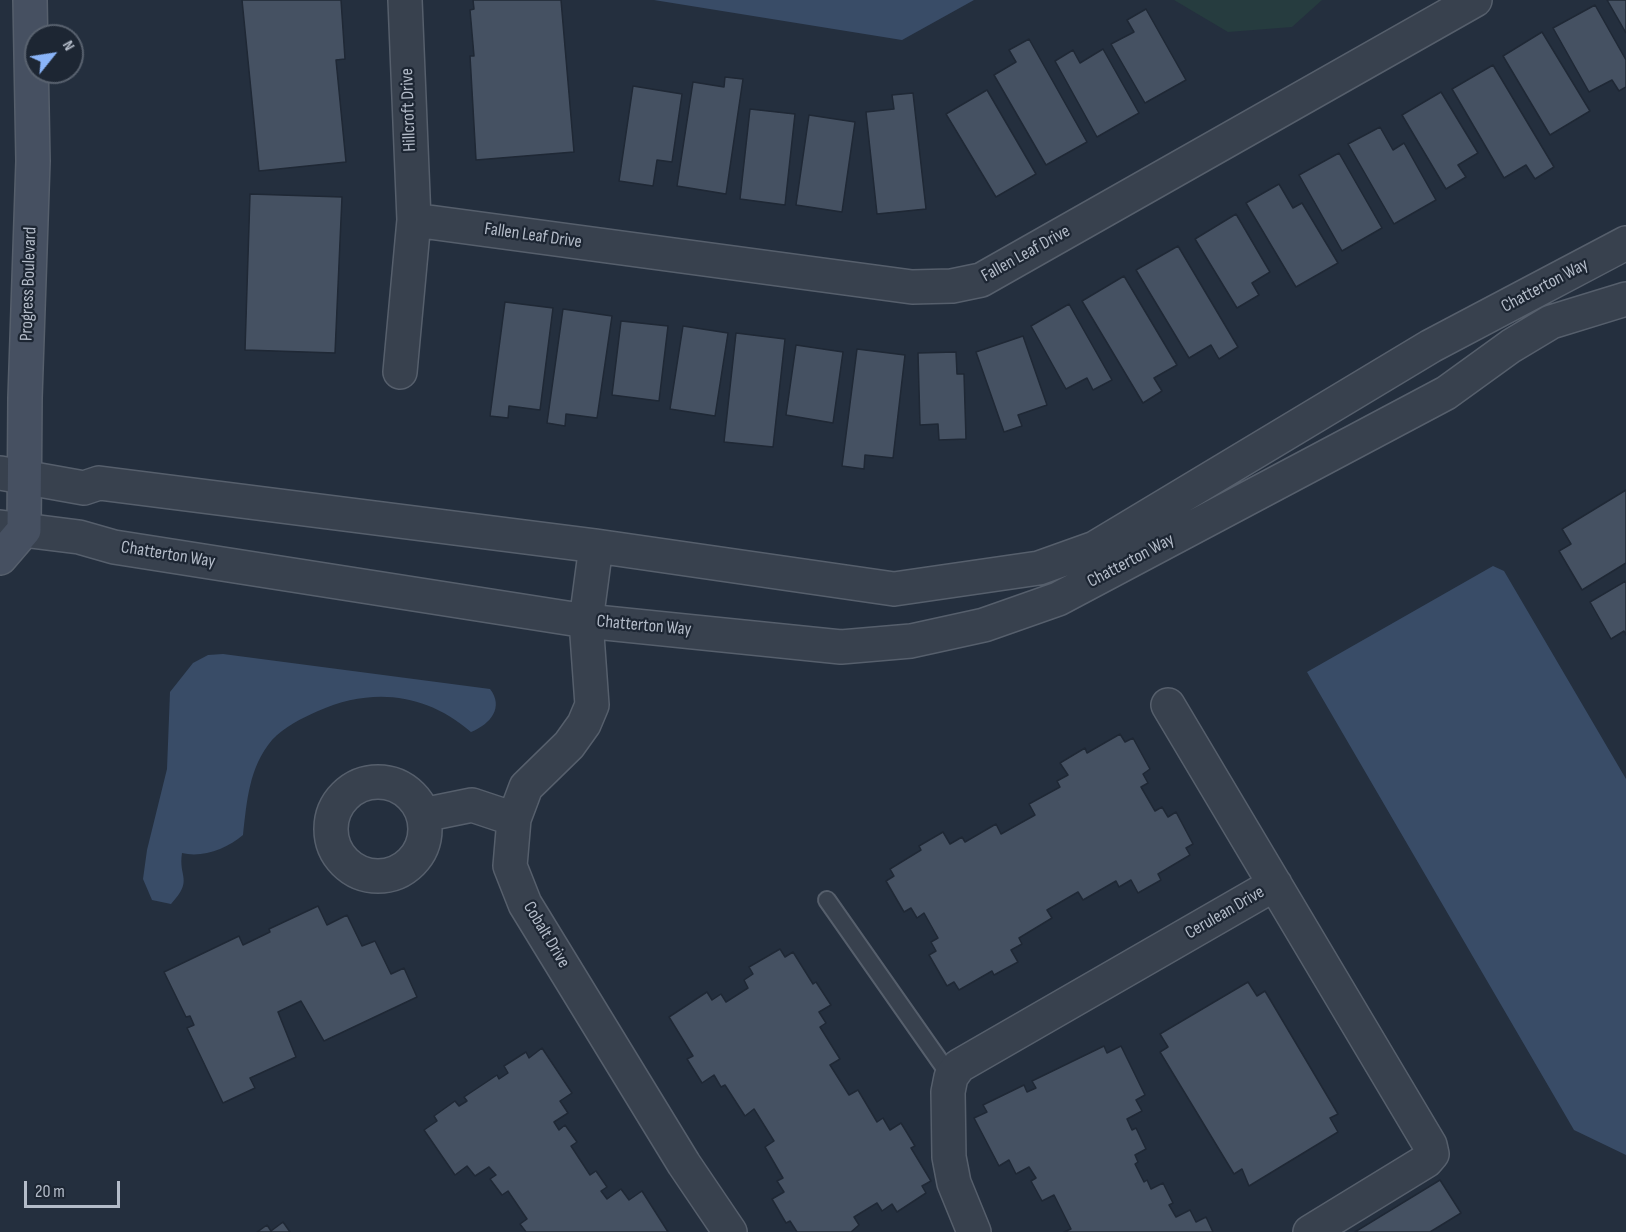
<!DOCTYPE html>
<style>
body{margin:0}
#map{position:relative;width:1626px;height:1232px;overflow:hidden;background:#242f3e;font-family:"Sofia Sans Condensed",sans-serif}
canvas{display:block}
.north{position:absolute;left:24px;top:24px;width:60px;height:60px;box-sizing:border-box;background:#1d2633;border:2px solid #59626f;border-radius:50%;rotate:60deg;font-size:16px;font-weight:700;line-height:24px;text-align:center;color:#b4bcc9}
.north::after{content:'';display:block;margin:auto;width:21px;height:27px;background:#8ab4f8;clip-path:polygon(50% 0,100% 100%,50% 72%,0 100%)}
.scale{position:absolute;left:24px;top:1181px;width:96px;height:27px;box-sizing:border-box;border:3px solid #b4bcc9;border-top:0;padding-left:8px;font-size:18px;line-height:21px;white-space:nowrap;color:#b4bcc9;-webkit-text-stroke:4px #1d2633;paint-order:stroke}
</style>
<div id="map">
<canvas width="1626" height="1232"></canvas>
<div class="north">N</div>
<div class="scale">20 m</div>
</div>
<script>
const ctx = document.querySelector('canvas').getContext('2d');
ctx.lineJoin = 'round';
function fillPath(path, color) { ctx.fillStyle = color; ctx.fill(path, 'evenodd'); }
function stroke(path, color, width, dash) { ctx.strokeStyle = color; ctx.lineWidth = width; ctx.lineCap = dash ? 'butt' : 'round'; ctx.setLineDash(dash || []); ctx.stroke(path); }
function label(font, color, halo, rows, align = 'center') {
  ctx.font = font + ' "Sofia Sans Condensed",sans-serif'; ctx.lineWidth = 4.5; ctx.setLineDash([]); ctx.textBaseline = 'middle'; ctx.strokeStyle = halo; ctx.fillStyle = color; for (const [text, x, y, turn = 0] of rows) {
    ctx.save(); ctx.translate(x, y); ctx.rotate((+turn || 0) * Math.PI / 180); ctx.textAlign = isNaN(turn) ? turn : align; if (halo) ctx.strokeText(text, 0, 0); ctx.fillText(text, 0, 0); ctx.restore();
  }
}
fillPath(new Path2D(`
 M1174 0H1322L1292 27 1228 32Z`), '#263c3f');
fillPath(new Path2D(`
 M654 0H974L902 40Z
 M1493 566 1504 571 1626 779V1155L1574 1130 1307 672Z
 M223 654 490 689C504 707 491 724 471 732 426 693 372 687 318 711 302 718 284 727 272 740 249 767 247 801 243 835 227 849 202 858 182 853 178 878 194 879 171 904L152 900 143 879 147 850 167 769 170 692 193 663 208 655Z`), '#394c67');
const building = new Path2D(`
 M242 0H341L345 59 336 60 346 162 259 171Z
 M473 0H561L574 152 476 160 470 56H474L470 10 474 9Z
 M1607 0H1626V33Z
 M1595 5 1626 60V87L1619 91 1612 80 1589 92 1553 28Z
 M1146 9 1186 80 1145 103 1111 44 1134 32 1127 20Z
 M1542 32 1590 111 1550 135 1503 56Z
 M1029 39 1087 142 1046 165 994 75 1016 62 1009 50Z
 M1103 49 1139 113 1097 137 1055 61 1073 50 1080 63Z
 M1493 65 1554 167 1535 179 1526 165 1504 178 1452 89Z
 M725 77 743 79 726 194 677 186 693 82 724 87Z
 M633 86 682 94 672 162 657 160 653 186 619 181Z
 M987 90 1036 174 996 197 946 114Z
 M1441 92 1478 153 1458 165 1466 177 1446 189 1402 115Z
 M913 93 926 209 877 214 866 112 894 109 892 95Z
 M750 109 795 114 785 205 740 199Z
 M809 115 855 122 842 212 796 205Z
 M1380 127 1393 150 1404 143 1436 200 1394 224 1348 144Z
 M1339 153 1382 228 1342 251 1299 175Z
 M1279 184 1293 208 1302 203 1338 263 1296 287 1246 203Z
 M250 194 342 197 335 353 245 350Z
 M1236 214 1270 272 1252 283 1259 295 1237 308 1195 239Z
 M1178 246 1238 347 1219 359 1211 345 1189 358 1136 270Z
 M1124 276 1177 365 1154 378 1162 391 1143 403 1082 301Z
 M505 302 553 308 540 410 509 406 508 418 490 416Z
 M1069 304 1112 380 1093 390 1087 378 1066 389 1031 326Z
 M563 309 612 316 597 418 566 414 565 426 547 423Z
 M621 321 668 326 659 401 612 395Z
 M683 326 728 333 715 416 670 409Z
 M736 333 785 339 773 447 724 442Z
 M1023 336 1047 405 1018 415 1022 426 1004 432 976 352Z
 M796 345 843 352 833 423 786 415Z
 M857 349 905 355 893 458 865 455 864 469 842 466Z
 M956 352 957 374H964L966 439 939 440 938 424 920 425 918 353Z
 M1626 490V563L1582 590 1559 551 1571 544 1562 529Z
 M1626 581V635L1624 631 1611 639 1590 602Z
 M1120 734 1125 742 1133 738 1150 769 1143 774 1148 783 1141 787 1155 811 1162 807 1168 817 1176 812 1193 844 1186 848 1190 855 1158 874 1161 880 1138 893 1131 880 1119 887 1116 881 1083 900 1078 892 1047 910 1052 918 1019 938 1022 944 1011 950 1018 962 994 975 992 971 959 990 954 982 947 986 929 955 936 951 931 942 938 938 924 913 917 918 911 908 904 912 886 881 894 876 890 869 921 850 919 846 943 832 950 844 962 837 965 842 996 824 1001 834 1035 815 1029 804 1060 787 1057 781 1068 775 1060 763 1085 748 1087 753Z
 M318 906 327 925 347 915 362 946 375 941 391 974 404 968 417 997 324 1041 301 1001 278 1012 296 1057 250 1078 255 1088 223 1103 187 1028 194 1025 190 1016 186 1017 164 972 239 936 243 945 270 932 269 929Z
 M780 949 785 957 793 952 813 984 816 982 831 1005 819 1012 826 1023 820 1027 840 1059 830 1065 849 1095 858 1090 877 1122 883 1118 890 1130 901 1123 915 1146 911 1148 931 1181 922 1186 926 1193 897 1212 892 1204 882 1211 877 1203 854 1217 859 1225 851 1232H797L790 1221 786 1223 772 1199 784 1192 777 1181 783 1178 765 1147 774 1141 754 1109 745 1116 725 1085 721 1087 714 1075 702 1083 687 1059 693 1056 669 1017 707 992 712 1000 721 994 726 1002 748 988 744 980 753 974 749 967Z
 M1248 982 1257 996 1265 991 1338 1114 1330 1118 1338 1132 1249 1186 1242 1169 1234 1174 1160 1052 1168 1047 1160 1034Z
 M1104 1046 1107 1053 1121 1046 1145 1095 1136 1100 1142 1111 1127 1119 1132 1130 1136 1128 1146 1149 1135 1155 1138 1162 1135 1164 1144 1182 1147 1180 1151 1189 1163 1183 1173 1203 1169 1205 1176 1217 1190 1210 1196 1222 1206 1217 1213 1232H1064L1071 1229 1054 1195 1042 1201 1031 1181 1036 1178 1029 1167 1016 1174 1009 1160 999 1166 974 1118 987 1112 983 1105 1024 1085 1027 1092 1036 1088 1032 1081Z
 M542 1048 572 1093 560 1101 568 1113 554 1122 559 1130 565 1125 577 1142 571 1146 590 1175 596 1171 607 1187 601 1191 607 1199 621 1189 629 1200 642 1191 668 1232H526L520 1224 527 1219 508 1191 502 1195 490 1179 496 1175 489 1167 475 1176 467 1166 455 1175 424 1130 437 1121 434 1116 455 1101 459 1106 467 1101 464 1097 497 1075 499 1079 508 1073 504 1066 526 1052 529 1058Z
 M1440 1180 1461 1213 1430 1232H1355Z
 M283 1222 290 1232H257L267 1225 271 1231Z`);
fillPath(building, '#455162');
stroke(building, '#1f2835', 1.5);
const lane = new Path2D(`
 M827 900 951 1077`);
const street = new Path2D(`
 M414 220 912 287 952 286 981 280 1475 0
 M400 372 414 220 405 0
 M0 473 84 488 99 483 596 546 894 589 1039 568 1095 548 1431 346 1626 243
 M0 527 79 537 114 547 586 621 841 647 911 641 984 625 1058 599 1446 393 1511 346 1551 322 1626 299
 M596 546 586 621 592 705 584 724 569 745 526 787 514 819 510 866 525 904 684 1164 730 1232
 M1168 705 1430 1145 1432 1154 1426 1161 1310 1232
 M331 829a47 47 0 1 1 94 0a47 47 0 1 1-94 0Z
 M423 815 472 805 514 819
 M974 1232 954 1183 949 1157 948 1092 951 1077 959 1066 1275 884`);
const secondary = new Path2D(`
 M0 558 24 530 25 398 33 161 30 0`);
stroke(lane, '#565f6c', 20);
stroke(street, '#565f6c', 36);
stroke(secondary, '#565f6c', 36);
stroke(lane, '#38414e', 16);
stroke(street, '#38414e', 33);
stroke(secondary, '#465061', 33);
label('18px', '#b4bcc9', '#1d2633', [
 ["Hillcroft Drive",409,110,-92],
 ["Fallen Leaf Drive",533,236,8],
 ["Fallen Leaf Drive",1026,254,-29],
 ["Progress Boulevard",29,284,-88],
 ["Chatterton Way",1545,286,-28],
 ["Chatterton Way",168,555,9],
 ["Chatterton Way",1131,561,-28],
 ["Chatterton Way",644,626,5],
 ["Cerulean Drive",1225,913,-30],
 ["Cobalt Drive",546,935,59]
]);
</script>
